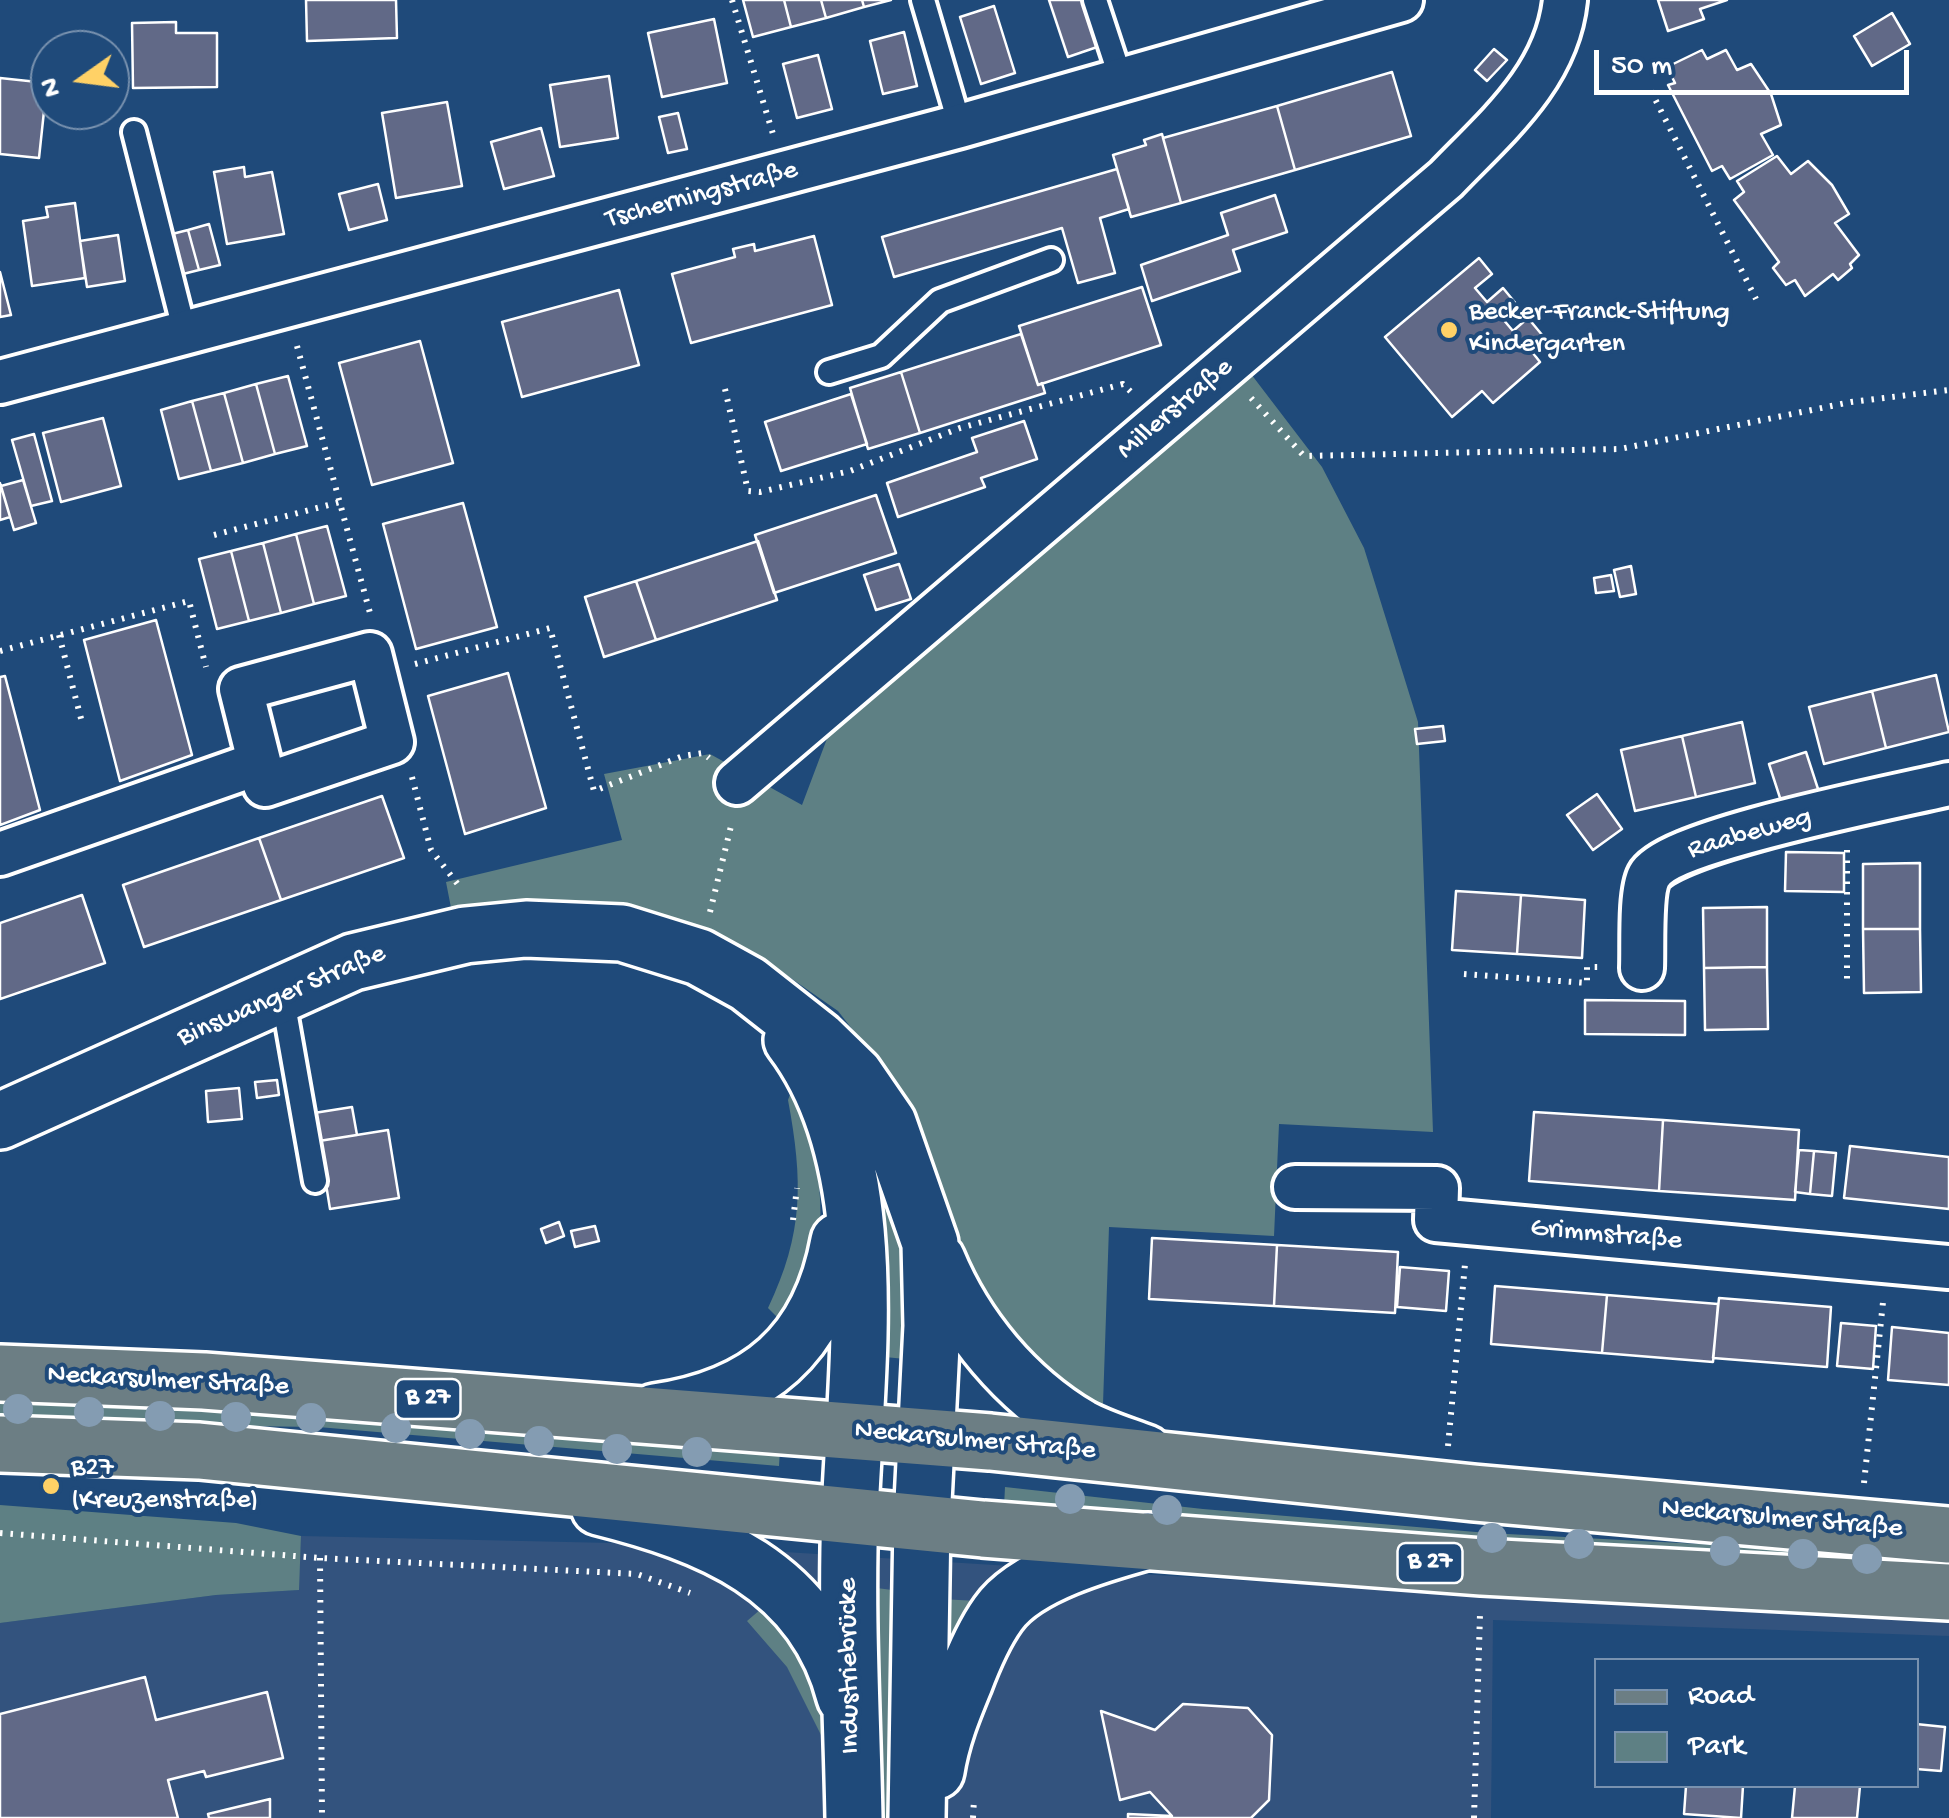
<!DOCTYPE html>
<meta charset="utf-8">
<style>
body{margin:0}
#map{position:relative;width:1949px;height:1818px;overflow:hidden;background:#1f4a7a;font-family:"Gochi Hand",sans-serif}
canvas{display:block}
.legend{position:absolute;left:1594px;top:1658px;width:325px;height:130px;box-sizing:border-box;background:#1f4a7a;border:2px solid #7992af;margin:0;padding:12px 18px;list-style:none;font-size:30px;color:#fff}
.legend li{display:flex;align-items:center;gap:20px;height:50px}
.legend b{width:50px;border:2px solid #7992af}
.north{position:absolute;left:30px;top:30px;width:100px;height:100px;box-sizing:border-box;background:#1f4a7a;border:2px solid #7992af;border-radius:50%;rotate:256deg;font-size:28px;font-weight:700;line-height:40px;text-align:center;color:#fff}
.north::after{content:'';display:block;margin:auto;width:35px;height:45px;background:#ffd166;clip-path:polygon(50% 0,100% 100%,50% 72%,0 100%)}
.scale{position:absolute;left:1594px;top:50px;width:315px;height:45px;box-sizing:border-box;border:5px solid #fff;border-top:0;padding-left:12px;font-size:30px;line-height:35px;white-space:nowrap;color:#fff;-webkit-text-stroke:8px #1f4a7a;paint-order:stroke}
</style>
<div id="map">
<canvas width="1949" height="1818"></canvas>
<ul class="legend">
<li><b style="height:12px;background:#6c7e84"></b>Road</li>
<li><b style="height:28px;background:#5e8084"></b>Park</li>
</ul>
<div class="north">N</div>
<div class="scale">50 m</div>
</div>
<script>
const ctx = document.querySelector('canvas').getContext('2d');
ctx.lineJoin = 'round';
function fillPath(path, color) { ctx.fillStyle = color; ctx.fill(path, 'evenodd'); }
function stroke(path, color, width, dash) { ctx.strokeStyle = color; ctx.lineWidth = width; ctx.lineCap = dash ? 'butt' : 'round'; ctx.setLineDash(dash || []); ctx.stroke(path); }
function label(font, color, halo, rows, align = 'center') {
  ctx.font = font + ' "Gochi Hand",sans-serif'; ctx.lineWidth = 8; ctx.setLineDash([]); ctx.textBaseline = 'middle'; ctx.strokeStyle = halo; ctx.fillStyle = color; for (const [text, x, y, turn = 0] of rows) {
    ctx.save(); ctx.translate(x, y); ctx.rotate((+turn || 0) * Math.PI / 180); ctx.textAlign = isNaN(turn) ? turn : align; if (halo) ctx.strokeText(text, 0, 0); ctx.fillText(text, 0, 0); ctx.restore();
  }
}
fillPath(new Path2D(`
 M301 1536 656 1544 1446 1593 1898 1606 1949 1611V1636L1493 1620 1491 1818H0V1623L216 1595 298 1590Z`), '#33537e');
fillPath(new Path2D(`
 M1251 374 1322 467 1364 548 1418 722 1433 1132 1279 1124 1274 1236 1109 1227 1103 1404 1032 1394 973 1321 949 1212 908 1101 838 1011 752 951 660 918H453L446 882 622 840 604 774 710 754 802 805 828 736Z
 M791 1092C815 1136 828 1204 816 1254 811 1278 796 1304 787 1327L768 1308C804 1233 803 1181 788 1100Z
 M889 1186 905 1238 915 1360 885 1357 881 1192Z
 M0 1399 254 1405 780 1450 779 1466 318 1427 0 1423Z
 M1005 1487 1203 1509 1488 1533 1949 1557V1566L1719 1557 1004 1507Z
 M0 1505 236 1523 301 1536 299 1590 216 1595 0 1623Z
 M869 1587 892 1590 887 1818H874Z
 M941 1599 977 1601 958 1623 946 1646Z
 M768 1603C797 1636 824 1690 827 1734L823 1739 787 1667 747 1621Z`), '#5e8084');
const building = new Path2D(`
 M306 0H396L397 38 307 41Z
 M743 0H784L791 27 753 37Z
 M784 0H821L826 18 791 27Z
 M821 0H862L864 7 826 18Z
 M862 0H891L864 7Z
 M1049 0H1089L1103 45 1068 57Z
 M1658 0H1727L1700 9 1704 19 1668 31Z
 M994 6 1015 73 981 84 960 17Z
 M1892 13 1910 44 1872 66 1854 36Z
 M714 19 727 83 662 97 648 33Z
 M176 22V33H217V87L133 88 132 23Z
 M904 32 917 86 883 94 870 41Z
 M1494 49 1507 60 1487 81 1475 70Z
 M1702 50 1707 59 1726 50 1737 70 1751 64 1771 94 1781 125 1761 134 1773 155 1730 179 1722 166 1712 171 1668 85 1675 83 1667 67Z
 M818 55 832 109 797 118 783 64Z
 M1392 72 1411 136 1295 170 1277 106Z
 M609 76 618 138 560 147 550 85Z
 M0 78 47 83 39 158 0 154Z
 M447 102 462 186 396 198 382 113Z
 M1277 106 1295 170 1181 203 1163 138Z
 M678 113 687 149 668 153 659 117Z
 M541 128 554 176 504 189 491 142Z
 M1162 134 1181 203 1131 217 1113 155 1146 145 1144 140Z
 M1777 156 1791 174 1808 161 1832 185 1849 214 1835 223 1859 255 1850 264 1852 268 1838 280 1833 274 1805 296 1795 280 1786 285 1773 268 1779 262 1734 200 1744 192 1737 181Z
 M244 167 245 177 272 172 284 234 227 244 214 172Z
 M1117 169 1129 209 1100 218 1115 273 1078 283 1062 228 894 277 882 237Z
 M378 184 387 220 349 230 339 194Z
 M1275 195 1287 232 1233 250 1240 271 1152 301 1141 265 1228 235 1221 213Z
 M75 203 85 278 32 286 23 221 48 217 46 207Z
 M209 224 220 265 199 270 188 230Z
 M188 230 199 270 175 276 164 236Z
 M118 235 125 281 87 287 80 241Z
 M814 236 832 305 691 343 672 274 735 257 733 249 754 244 755 251Z
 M1479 258 1492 274 1475 288 1487 302 1503 288 1517 305 1502 318 1513 331 1528 318 1543 336 1529 348 1540 362 1493 403 1482 391 1452 417 1385 337Z
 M0 272 11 315 0 317Z
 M1142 287 1161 345 1038 385 1019 326Z
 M619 290 639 365 522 397 502 322Z
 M1021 334 1038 385 1042 383 1045 393 920 433 901 372Z
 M420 341 453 463 372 485 339 363Z
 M901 372 920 433 868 449 850 388Z
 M288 376 307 446 275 454 256 384Z
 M256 384 275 454 243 463 224 393Z
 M224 393 243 463 211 471 192 401Z
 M851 394 867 444 781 471 765 422Z
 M192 401 211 471 179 479 161 410Z
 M103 418 121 486 61 502 43 433Z
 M1024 421 1037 459 981 478 985 487 898 517 887 483 977 452 972 438Z
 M34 434 52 501 31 506 12 440Z
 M23 480 36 523 14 530 1 486Z
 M0 483 10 517 0 520Z
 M876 495 896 553 774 593 755 535Z
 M463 503 497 627 416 649 383 524Z
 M327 526 346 596 314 604 296 534Z
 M296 534 314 604 281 613 263 543Z
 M758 541 777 600 656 640 636 581Z
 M263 543 281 613 249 621 231 551Z
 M231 551 249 621 217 629 199 559Z
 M899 564 911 599 876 610 864 575Z
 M1631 566 1636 594 1620 597 1614 570Z
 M1611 575 1614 591 1596 593 1594 578Z
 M636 581 656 640 604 657 585 597Z
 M156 620 192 755 120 781 84 640Z
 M508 673 546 808 465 834 428 696Z
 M1936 675 1949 732 1886 748 1872 691Z
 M5 676 40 810 0 825V677Z
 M1872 691 1886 748 1824 764 1809 707Z
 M1742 722 1755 783 1696 797 1682 736Z
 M1443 726 1445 741 1417 744 1415 729Z
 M1682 736 1696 797 1635 811 1621 750Z
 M1806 752 1819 792 1782 804 1769 764Z
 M1597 794 1622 829 1593 850 1567 815Z
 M382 796 404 858 281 900 259 838Z
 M259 838 281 900 144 947 123 885Z
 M1786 852 1844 853V892L1785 891Z
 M1920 863V929H1863V864Z
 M1456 891 1521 895 1517 954 1452 950Z
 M82 895 105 963 0 999V923Z
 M1521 895 1585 900 1582 958 1517 954Z
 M1767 907V967L1704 968 1703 908Z
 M1863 929H1920L1921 992 1864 993Z
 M1767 967 1768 1029 1705 1030 1704 968Z
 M1585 1000 1685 1001V1035L1585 1034Z
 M277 1080 279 1095 257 1098 255 1082Z
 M239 1088 242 1119 208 1122 206 1091Z
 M352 1107 357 1135 319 1141 314 1113Z
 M1534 1112 1663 1120 1659 1191 1529 1181Z
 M1663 1120 1799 1130 1795 1200 1659 1191Z
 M388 1130 399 1198 330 1209 319 1141Z
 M1850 1146 1949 1157V1209L1844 1198Z
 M1799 1150 1814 1151 1810 1194 1795 1192Z
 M1814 1151 1836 1153 1832 1196 1810 1194Z
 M559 1222 564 1236 546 1243 541 1229Z
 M595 1226 599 1241 575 1247 571 1231Z
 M1152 1238 1277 1245 1274 1306 1149 1299Z
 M1277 1245 1398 1252 1395 1313 1274 1306Z
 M1400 1267 1449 1271 1446 1311 1397 1307Z
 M1495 1286 1607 1295 1602 1353 1491 1344Z
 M1607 1295 1718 1304 1713 1362 1602 1353Z
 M1719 1298 1831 1307 1827 1367 1713 1358Z
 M1841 1323 1876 1326 1873 1369 1837 1366Z
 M1892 1327 1949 1333V1385L1888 1380Z
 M145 1677 156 1720 267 1692 283 1758 206 1777 204 1771 168 1780 178 1818H0V1714Z
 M1183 1704 1248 1708 1272 1735 1269 1800 1251 1818H1128V1814L1172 1816 1150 1792 1120 1800 1101 1711 1155 1730Z
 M1916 1724 1945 1727 1941 1771 1916 1769Z
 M1686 1786H1743L1741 1818 1684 1814Z
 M1795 1786H1860L1857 1818H1792Z
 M270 1799V1818H209L208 1814Z`);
fillPath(building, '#616987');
stroke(building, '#fff', 2.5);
const service = new Path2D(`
 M923 0 960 126
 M1095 0 1122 82
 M134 132 185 333
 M829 372 881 356 940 301 1051 260
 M282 994 315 1181`);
const minor = new Path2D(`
 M0 382 960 126 1401 0
 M370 654 392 742 265 785 241 689Z
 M737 783 1446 179C1496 127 1557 77 1565 0
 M0 854 259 763
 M1642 968C1643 947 1640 893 1649 876 1668 840 1899 796 1949 784
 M1295 1187 1437 1188 1436 1220 1949 1267`);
const secondary = new Path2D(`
 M792 1040C886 1163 856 1367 850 1513 846 1615 852 1717 854 1818
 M0 1121 353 962 465 935 526 929 622 933 699 957 748 984 818 1039 855 1075 888 1123 930 1243 932 1326 922 1521 917 1818
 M937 1260C965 1328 1016 1389 1080 1427 1100 1438 1124 1445 1145 1453
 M655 1412C759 1397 820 1345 839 1241
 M599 1507C707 1534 814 1575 845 1697
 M936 1771C941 1739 952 1712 964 1683 973 1659 983 1635 998 1614 1025 1575 1104 1553 1148 1541`);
const primary = new Path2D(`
 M0 1373 204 1381 990 1442 1474 1493 1949 1535
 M0 1444 199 1451 983 1529 1482 1567 1949 1592`);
stroke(service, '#fff', 30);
stroke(minor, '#fff', 50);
stroke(secondary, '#fff', 62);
stroke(primary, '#fff', 62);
stroke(new Path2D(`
 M732 0 773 134
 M1651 91 1756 299
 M297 346 370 613
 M725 389 748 491 760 492 850 471 960 428 1123 384 1132 393
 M1251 398 1304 456 1620 449 1851 402 1949 390
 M214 535 340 502
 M59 635 83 726
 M0 651 189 601 206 667
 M415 664 550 628 594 791 683 756 703 753 709 758
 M412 777 431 850 460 887
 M1847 850V986
 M710 912 732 822
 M1464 974 1587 983V967H1601
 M793 1220 797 1188
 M1448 1446 1465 1264
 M1864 1483 1883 1302
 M0 1533 320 1558 637 1574 690 1593
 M320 1558 322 1818
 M973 1818 974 1799
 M1474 1818 1480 1614`), '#fff', 6, [2.5, 8]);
stroke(service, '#1f4a7a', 22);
stroke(minor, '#1f4a7a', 42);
stroke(secondary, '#1f4a7a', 55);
stroke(primary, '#6c7e84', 55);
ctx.fillStyle = '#849cb2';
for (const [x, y] of [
 [18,1409],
 [89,1412],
 [160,1416],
 [236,1417],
 [311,1418],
 [396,1428],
 [470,1434],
 [539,1441],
 [617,1449],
 [697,1452],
 [1070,1499],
 [1167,1510],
 [1492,1538],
 [1579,1544],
 [1725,1551],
 [1803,1554],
 [1867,1559]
]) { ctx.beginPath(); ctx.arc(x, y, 15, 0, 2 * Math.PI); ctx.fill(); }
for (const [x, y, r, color] of [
 [1449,330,10,"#ffd166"],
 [51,1486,10,"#ffd166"]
]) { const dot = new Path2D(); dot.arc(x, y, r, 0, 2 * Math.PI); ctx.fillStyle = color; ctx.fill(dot); stroke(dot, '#1f4a7a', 4); }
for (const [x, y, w] of [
 [428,1399,65],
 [1430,1563,65]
]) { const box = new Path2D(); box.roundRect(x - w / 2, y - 20, w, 40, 8); ctx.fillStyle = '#1f4a7a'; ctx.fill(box); stroke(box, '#fff', 2.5); }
label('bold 25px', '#fff', null, [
 ["B 27",428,1399],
 ["B 27",1430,1563]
]);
label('28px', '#fff', '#1f4a7a', [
 ["Tscherningstraße",702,196,-15],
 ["Millerstraße",1176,410,-40],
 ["Raabeweg",1750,835,-16],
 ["Binswanger Straße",282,997,-23],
 ["Grimmstraße",1606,1236,5],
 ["Neckarsulmer Straße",168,1382,3],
 ["Neckarsulmer Straße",975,1442,5],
 ["Neckarsulmer Straße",1782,1520,5],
 ["Industriebrücke",851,1666,-91]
]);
label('28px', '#fff', '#1f4a7a', [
 ["Becker-Franck-Stiftung",1469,314],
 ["Kindergarten",1469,346],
 ["B27",71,1470],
 ["(Kreuzenstraße)",71,1502]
], 'left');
</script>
